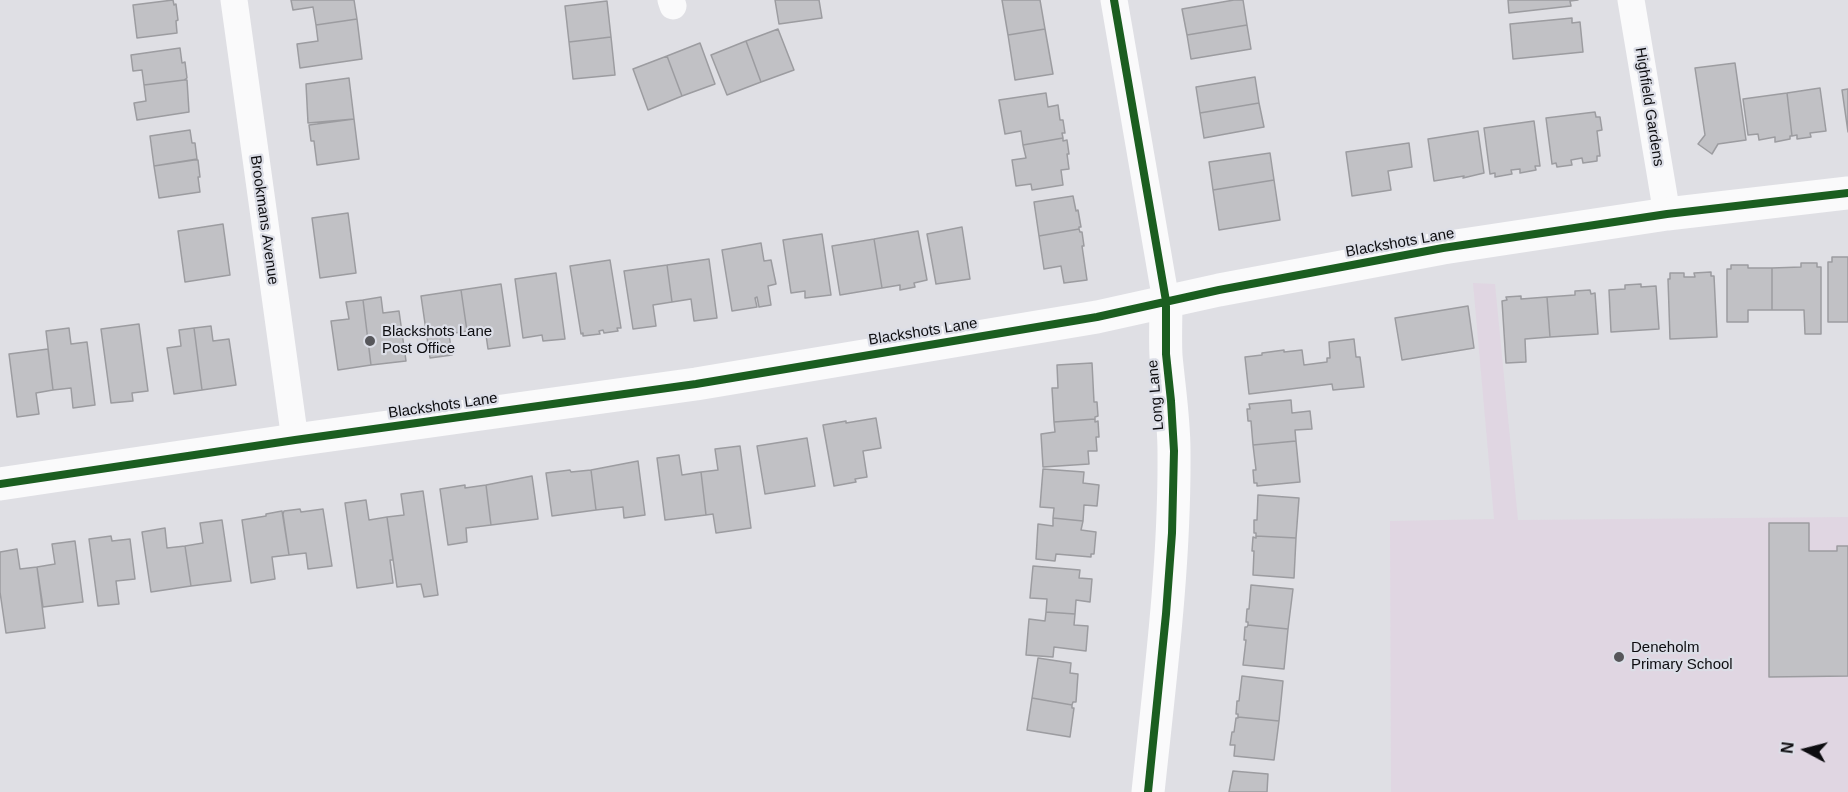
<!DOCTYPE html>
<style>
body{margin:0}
#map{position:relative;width:1848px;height:792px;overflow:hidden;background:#dfdfe4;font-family:Arial,sans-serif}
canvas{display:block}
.north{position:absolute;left:1776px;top:720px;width:60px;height:60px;-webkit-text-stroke:4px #dcdee7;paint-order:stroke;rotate:277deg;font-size:16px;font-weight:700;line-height:24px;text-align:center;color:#0d0d10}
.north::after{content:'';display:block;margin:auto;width:21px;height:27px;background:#0d0d10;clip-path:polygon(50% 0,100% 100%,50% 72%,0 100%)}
</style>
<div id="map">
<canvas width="1848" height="792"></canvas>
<div class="north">N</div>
</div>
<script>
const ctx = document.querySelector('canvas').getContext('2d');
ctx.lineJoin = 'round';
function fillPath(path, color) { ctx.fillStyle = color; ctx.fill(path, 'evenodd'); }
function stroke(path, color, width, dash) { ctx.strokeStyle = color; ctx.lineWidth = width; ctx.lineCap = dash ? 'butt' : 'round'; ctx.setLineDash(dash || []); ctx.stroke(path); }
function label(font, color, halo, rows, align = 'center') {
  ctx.font = font + ' Arial,sans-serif'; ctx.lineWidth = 4.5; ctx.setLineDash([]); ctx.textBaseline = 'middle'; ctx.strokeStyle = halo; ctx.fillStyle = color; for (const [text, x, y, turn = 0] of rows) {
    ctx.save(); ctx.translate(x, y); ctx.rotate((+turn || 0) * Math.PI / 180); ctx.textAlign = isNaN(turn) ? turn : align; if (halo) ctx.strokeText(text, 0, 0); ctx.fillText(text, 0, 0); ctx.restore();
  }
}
fillPath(new Path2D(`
 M1473 283 1495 284 1518 520 1848 517V792H1391L1390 521 1494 519Z`), '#e0d6e2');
const building = new Path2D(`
 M173 0 174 5 176 4 178 20 176 21 177 33 137 38 133 5Z
 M291 0H354L357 19 316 25 313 7 293 10Z
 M775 0H819L822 18 779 24Z
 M1002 0H1040L1045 29 1008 35Z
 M1234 0H1243L1247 25 1187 35 1182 9Z
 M1508 0H1578L1570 1 1571 6 1509 13Z
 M607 1 611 37 569 42 565 6Z
 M1572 18V23L1580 22 1583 52 1513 59 1510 24Z
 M357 19 362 59 300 68 297 44 318 41 316 25Z
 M1247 25 1251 49 1191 59 1187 35Z
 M778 29 794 70 761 82 746 41Z
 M1045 29 1053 74 1015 80 1008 35Z
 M611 37 615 75 573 79 569 42Z
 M746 41 761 82 727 95 711 55Z
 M700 43 715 84 682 96 667 56Z
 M180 48 182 63 185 62 187 78 184 80 144 85 142 70 133 71 131 55Z
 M667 56 682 96 648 110 633 69Z
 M1735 63 1746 140 1718 144 1712 154 1698 144 1705 135 1695 68Z
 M1255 77 1259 103 1200 113 1196 87Z
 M349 78 354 119 308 123 306 84Z
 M184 80H187L189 112 137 120 134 103 146 101 144 85Z
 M1820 88 1826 131 1810 133 1811 137 1797 139V135L1792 136 1787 93Z
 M1848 89V132L1842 90Z
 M1046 93 1048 107 1058 105 1060 120H1063L1065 133H1062L1063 138 1023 145 1021 131 1005 134 999 100Z
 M1787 93 1792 136H1790V139L1775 142V137L1759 140 1758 134 1748 135 1743 99Z
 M1259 103 1264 127 1204 138 1200 113Z
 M1595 112 1596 117H1600L1602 130 1597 131 1600 156H1597V161L1583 163 1582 158 1571 160 1572 165 1557 167 1556 163 1552 164 1546 118Z
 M354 119 359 159 317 165 314 141H311L309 125Z
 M1534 121 1540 166H1535L1536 170 1520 173V169L1511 170 1512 174 1495 177V173L1490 174 1484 128Z
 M190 130 192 143H195L197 159 154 166 150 136Z
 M1478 131 1484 173 1463 178 1464 176 1434 181 1428 139Z
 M1063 138V141L1067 140 1069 154H1067L1069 169 1061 170 1063 185 1032 190 1031 184 1016 186 1012 160 1026 158 1023 145Z
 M1409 143 1412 167 1388 171 1391 190 1352 196 1346 152Z
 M1270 153 1274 180 1213 190 1209 162Z
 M194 160H198L200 177H198L200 192 159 198 154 166Z
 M1274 180 1280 220 1219 230 1213 190Z
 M1073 196 1076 211 1078 210 1081 227H1079V229L1039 236 1034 202Z
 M348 213 356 273 320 278 312 218Z
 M223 224 230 275 185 282 178 231Z
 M962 227 970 279 936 284 927 234Z
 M1079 229 1080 232H1082L1084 246H1082L1087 280 1064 283 1061 266 1044 269 1039 236Z
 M918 231 927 280 914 283 915 287 900 290V285L882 288 874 239Z
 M822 234 831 295 805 298V291L791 293 783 240Z
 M874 239 882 288 840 295 832 246Z
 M761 243 764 261 771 260 776 284 768 286 771 305 759 307 757 297 755 298 757 307 732 311 722 250Z
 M1832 257H1848V322H1828V262H1832Z
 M709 259 717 318 694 321 691 299 672 302 667 265Z
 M610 260 621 328H617L618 331 604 333 603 330 599 331 600 334 583 336V333L581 334 570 266Z
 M1801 263H1817V267H1821V334H1805L1804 310H1772V268L1801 267Z
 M667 265 672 302 653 305 656 326 633 329 624 271Z
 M1731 265H1748V268H1772V310H1748V322H1727V269H1731Z
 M1711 272V276H1714L1717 337 1670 339 1668 279H1670V273H1684V277H1695L1694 273Z
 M556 273 565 339 543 341 542 335 523 338 515 279Z
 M501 284 510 346 488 349 485 328 467 331 461 290Z
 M1641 284V287L1656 286 1659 329 1611 332 1609 290 1625 289V285Z
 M461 290 467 331 449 334 452 355 430 358 421 296Z
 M1590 290 1591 294 1595 293 1598 334 1550 337 1547 297 1575 295V291Z
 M1521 296V299L1547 297 1550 337 1525 339 1526 362 1506 363 1502 301 1507 300 1506 297Z
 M381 297 383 313 399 311 406 361 371 365 363 300Z
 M363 300 371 365 338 370 331 321 349 319 346 302Z
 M1468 306 1474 348 1402 360 1395 318Z
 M139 324 148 391 132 393 133 401 111 403 101 329Z
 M211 326 213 341 229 339 236 385 202 390 194 328Z
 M69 328 71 344 87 342 95 405 73 408 71 388 53 390 46 331Z
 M194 328 202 390 174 394 167 348 181 346 179 330Z
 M1354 339 1356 357H1360L1364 387 1333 390 1332 384 1249 394 1245 357 1262 355V353L1284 350V352L1302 350 1304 365 1327 362V358H1330L1329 342Z
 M48 349 53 390 36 393 39 414 17 417 9 354Z
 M1092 363 1094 402H1097L1098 416 1095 417V419L1054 422 1052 388H1058L1057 365Z
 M1291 400 1292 413 1310 411 1312 429 1295 430 1296 441 1253 445 1251 421H1248L1247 409H1250L1249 404Z
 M876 418 881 448 863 451 867 477 855 479 856 482 834 486 823 425 846 421V423Z
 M1095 419V422L1098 421 1099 437H1096L1097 451H1088L1089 464 1043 467 1041 434 1055 432 1054 422Z
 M807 438 815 486 765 494 757 446Z
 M1296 441 1300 482 1257 486V483H1254L1253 470H1256L1253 445Z
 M740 446 751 528 716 533 713 514 706 515 701 472 718 470 715 449Z
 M679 455 682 475 701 472 706 515 665 520 657 458Z
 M638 461 645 515 624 518 623 507 596 510 591 470Z
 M1043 469 1084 472 1083 483 1099 485 1097 506 1084 505 1083 521 1053 518 1054 508 1040 507Z
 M570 470 571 472 591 470 596 510 552 516 546 473Z
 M532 476 538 519 491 525 486 485Z
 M465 485V488L486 485 491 525 466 528 467 542 448 545 440 489Z
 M423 491 438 595 424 597 421 584 397 587 387 517 404 515 401 494Z
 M1258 495 1299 498 1296 538 1256 536V533H1254V520H1257Z
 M366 500 369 520 387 517 393 560H390L393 583 357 588 345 503Z
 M300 509 301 512 323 509 332 566 308 569 306 553 289 555 283 514 284 511Z
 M282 511 289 555 272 557 275 579 251 583 242 520 266 516V514Z
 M1053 518 1083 521 1081 530 1096 532 1094 554H1091V557L1056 554 1055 561 1036 559 1038 524 1053 526Z
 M222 520 231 581 191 586 185 546 203 543 200 523Z
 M1769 523H1809V551H1837V546H1848V676L1769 677Z
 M165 528 167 548 185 546 191 586 151 592 142 532Z
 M111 536 112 541 130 539 135 579 116 581 119 604 98 606 89 539Z
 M1256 536 1296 538 1294 578 1253 575 1254 551H1252L1253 537 1256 538Z
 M75 541 83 602 43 607 37 567 55 564 52 544Z
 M17 549 20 569 37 567 45 628 6 633 0 592V552Z
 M1033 566 1080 570 1079 578 1092 579 1090 602 1076 600 1075 614 1046 612 1047 599 1030 598Z
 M1251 585 1293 589 1288 629 1248 625V622H1246L1247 609H1249Z
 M1046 612 1075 614 1074 625 1088 626 1086 651 1054 647 1053 657 1026 655 1029 619 1045 621Z
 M1248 625 1288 629 1284 669 1243 665 1246 640H1244L1245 627H1247Z
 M1038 658 1071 663 1070 673 1078 674 1076 702H1073L1072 705 1032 698Z
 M1242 676 1283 681 1279 721 1238 717V714H1236L1237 701H1239Z
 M1032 698 1072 705V708H1074L1070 737 1027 730Z
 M1238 717 1279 721 1274 760 1234 756 1235 745H1230L1232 732H1234L1236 718H1238Z
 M1233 771 1268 774 1267 792H1229Z`);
fillPath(building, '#c1c1c5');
stroke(building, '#9c9ca0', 1.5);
stroke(new Path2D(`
 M234 0 295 440
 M671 0 673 6
 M1114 0 1166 301
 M1631 0 1667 214`), '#fafafb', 27);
stroke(new Path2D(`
 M0 484 295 440 696 384 1097 317 1219 290 1443 248 1667 214 1848 193
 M1148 792C1160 679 1175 565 1174 451 1174 419 1169 388 1166 356 1165 338 1166 319 1166 301`), '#fafafb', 33);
stroke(new Path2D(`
 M1114 0 1166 301V354L1171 401 1174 451 1172 533 1166 614 1148 792
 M0 484 295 440 696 384 1097 317 1219 290 1443 248 1667 214 1848 193`), '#1b5e20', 8);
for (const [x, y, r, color] of [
 [370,341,6,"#56565a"],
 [1619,657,6,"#56565a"]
]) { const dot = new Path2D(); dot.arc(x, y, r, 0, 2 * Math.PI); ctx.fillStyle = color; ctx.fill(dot); stroke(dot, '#dcdee7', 2); }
label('15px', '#0d0d10', '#dcdee7', [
 ["Highfield Gardens",1649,107,81],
 ["Brookmans Avenue",264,220,82],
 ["Blackshots Lane",1400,243,-10],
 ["Blackshots Lane",923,332,-9],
 ["Long Lane",1156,395,-95],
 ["Blackshots Lane",443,406,-8]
]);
label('15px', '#0d0d10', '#dcdee7', [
 ["Blackshots Lane",382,332],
 ["Post Office",382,349],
 ["Deneholm",1631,648],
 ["Primary School",1631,665]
], 'left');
</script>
